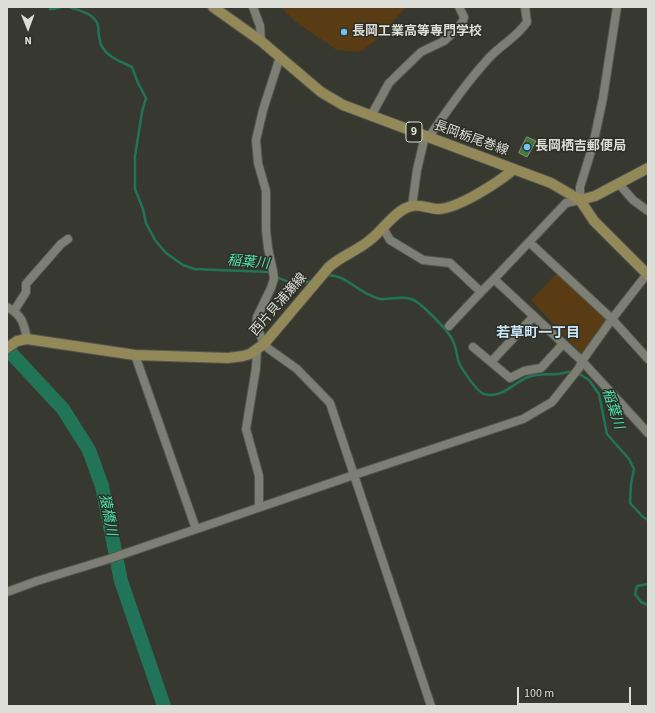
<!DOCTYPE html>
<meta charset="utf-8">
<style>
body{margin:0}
#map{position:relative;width:655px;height:713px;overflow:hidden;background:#373930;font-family:"Source Sans 3",sans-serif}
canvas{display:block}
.frame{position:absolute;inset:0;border:8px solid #ddded8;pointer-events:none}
.north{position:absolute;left:8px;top:8px;width:40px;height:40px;-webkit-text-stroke:3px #2d2f26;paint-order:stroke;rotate:179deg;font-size:11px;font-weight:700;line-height:16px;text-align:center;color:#ddded8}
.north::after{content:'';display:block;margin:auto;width:14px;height:18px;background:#ddded8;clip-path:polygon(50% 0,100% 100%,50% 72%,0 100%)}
.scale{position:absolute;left:517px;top:687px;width:114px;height:18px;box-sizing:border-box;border:2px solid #ddded8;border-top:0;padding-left:5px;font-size:12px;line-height:14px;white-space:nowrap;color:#ddded8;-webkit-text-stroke:3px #2d2f26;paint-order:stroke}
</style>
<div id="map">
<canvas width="655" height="713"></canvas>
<div class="frame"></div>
<div class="north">N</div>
<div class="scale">100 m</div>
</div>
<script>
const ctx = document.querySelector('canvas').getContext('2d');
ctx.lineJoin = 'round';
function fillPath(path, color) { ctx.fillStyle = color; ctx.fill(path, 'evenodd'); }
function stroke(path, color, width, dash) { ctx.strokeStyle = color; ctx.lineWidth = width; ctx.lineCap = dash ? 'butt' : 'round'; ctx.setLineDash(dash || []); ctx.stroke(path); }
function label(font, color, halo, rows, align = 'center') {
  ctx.font = font + ' "Source Sans 3","Noto Sans JP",sans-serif'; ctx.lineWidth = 3; ctx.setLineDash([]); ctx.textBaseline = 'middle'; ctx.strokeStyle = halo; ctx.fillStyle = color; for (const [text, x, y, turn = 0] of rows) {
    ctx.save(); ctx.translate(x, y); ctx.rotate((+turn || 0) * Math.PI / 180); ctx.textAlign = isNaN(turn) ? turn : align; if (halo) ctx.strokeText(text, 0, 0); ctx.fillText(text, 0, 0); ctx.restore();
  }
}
fillPath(new Path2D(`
 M281 7H406L375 41 360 52 337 50 297 23Z
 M557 273 607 320 585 351 580 352 531 300Z`), '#593c14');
stroke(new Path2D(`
 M50 7V9H54L61 7
 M70 7C80 11 96 14 98 26 99 33 98 41 103 48 109 58 122 62 132 67L138 83 146 98 142 112 135 156V189L143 209 146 223 155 240 166 253 183 265 194 269 268 272 271 274
 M275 276C287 283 299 285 312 281
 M326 276C342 272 356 290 370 295 374 297 379 300 384 299 393 299 403 296 411 299 421 302 445 328 451 337 455 344 457 353 458 360 460 367 477 392 484 394 502 399 513 383 528 377 538 373 548 375 558 374 563 374 568 371 573 372
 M578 373 589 380 599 394 607 434 629 459 634 469 631 484 630 503 643 517 648 520
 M648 584 637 586 635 594 641 602 648 605`), '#217457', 2.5);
stroke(new Path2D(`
 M7 347 11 353 63 409 89 450 102 486 121 581 164 706`), '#217457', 14);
const building = new Path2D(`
 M527 137 536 141 527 157 519 153Z`);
fillPath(building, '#3f7939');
stroke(building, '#889087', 1);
const minor = new Path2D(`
 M253 7 260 26 261 41
 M617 7 603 98 593 145 580 187V200L566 203 494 279 582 361 648 433
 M280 57 263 110 256 140 258 163 266 191V230L268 248 273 271 274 279 271 288 257 317 256 325 264 344 269 349 297 369 330 403 431 706
 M371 116 389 83 421 52 444 41 458 28 463 21 464 17 459 7
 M619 184 633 200 648 211
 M412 206 417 170 425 136 431 134C449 108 467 82 489 58 501 45 517 37 527 22L525 7
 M383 228 390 240 423 260 450 263 481 292 494 279
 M529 242 612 319 648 359
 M7 307C22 315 24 323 27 339
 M14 311 26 292V284L61 244 68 239
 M449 326 481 292
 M473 347 510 378 524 371 541 368 563 344
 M257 350 256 368 246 429 259 476V507
 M135 355 196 529
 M491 362 534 316
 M7 592 37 581 109 559 354 475 523 419 552 402 579 368 582 361 612 319 647 274`);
const major = new Path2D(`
 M213 7 261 41 321 92 343 105 551 183 580 200 595 196 648 168
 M580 200 594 221 648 275
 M7 348 17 341 27 339 135 355 228 358 243 356 250 354 264 344 329 267C341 256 357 251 370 240 382 231 396 209 412 206 421 204 430 209 439 209 459 208 499 182 514 169`);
stroke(minor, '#53554e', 10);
stroke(major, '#53554e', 12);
stroke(minor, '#7d7f75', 8);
stroke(major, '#938858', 10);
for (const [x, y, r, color] of [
 [344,32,4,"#70c2f4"],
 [527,147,4,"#70c2f4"]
]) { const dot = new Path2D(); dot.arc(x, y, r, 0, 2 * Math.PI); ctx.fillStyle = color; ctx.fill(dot); stroke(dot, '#2d2f26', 1.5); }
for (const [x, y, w] of [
 [414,132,16]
]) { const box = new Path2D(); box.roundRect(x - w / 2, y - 10, w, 20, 3); ctx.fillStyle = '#2d2f26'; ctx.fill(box); stroke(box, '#ddded8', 1); }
label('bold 12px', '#ddded8', null, [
 ["9",414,132]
]);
label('bold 13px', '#ddded8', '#2d2f26', [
 ["長岡工業高等専門学校",352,32],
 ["長岡栖吉郵便局",535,147]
], 'left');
label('13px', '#ddded8', '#2d2f26', [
 ["長岡栃尾巻線",471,139,20],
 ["西片貝浦瀬線",279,305,-49]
]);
label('italic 14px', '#4edfad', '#2d2f26', [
 ["稲葉川",248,263,5],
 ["稲葉川",612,409,72],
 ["猿橋川",107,515,79]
]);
label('bold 14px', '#c9e6f9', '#2d2f26', [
 ["若草町一丁目",538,334]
]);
</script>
